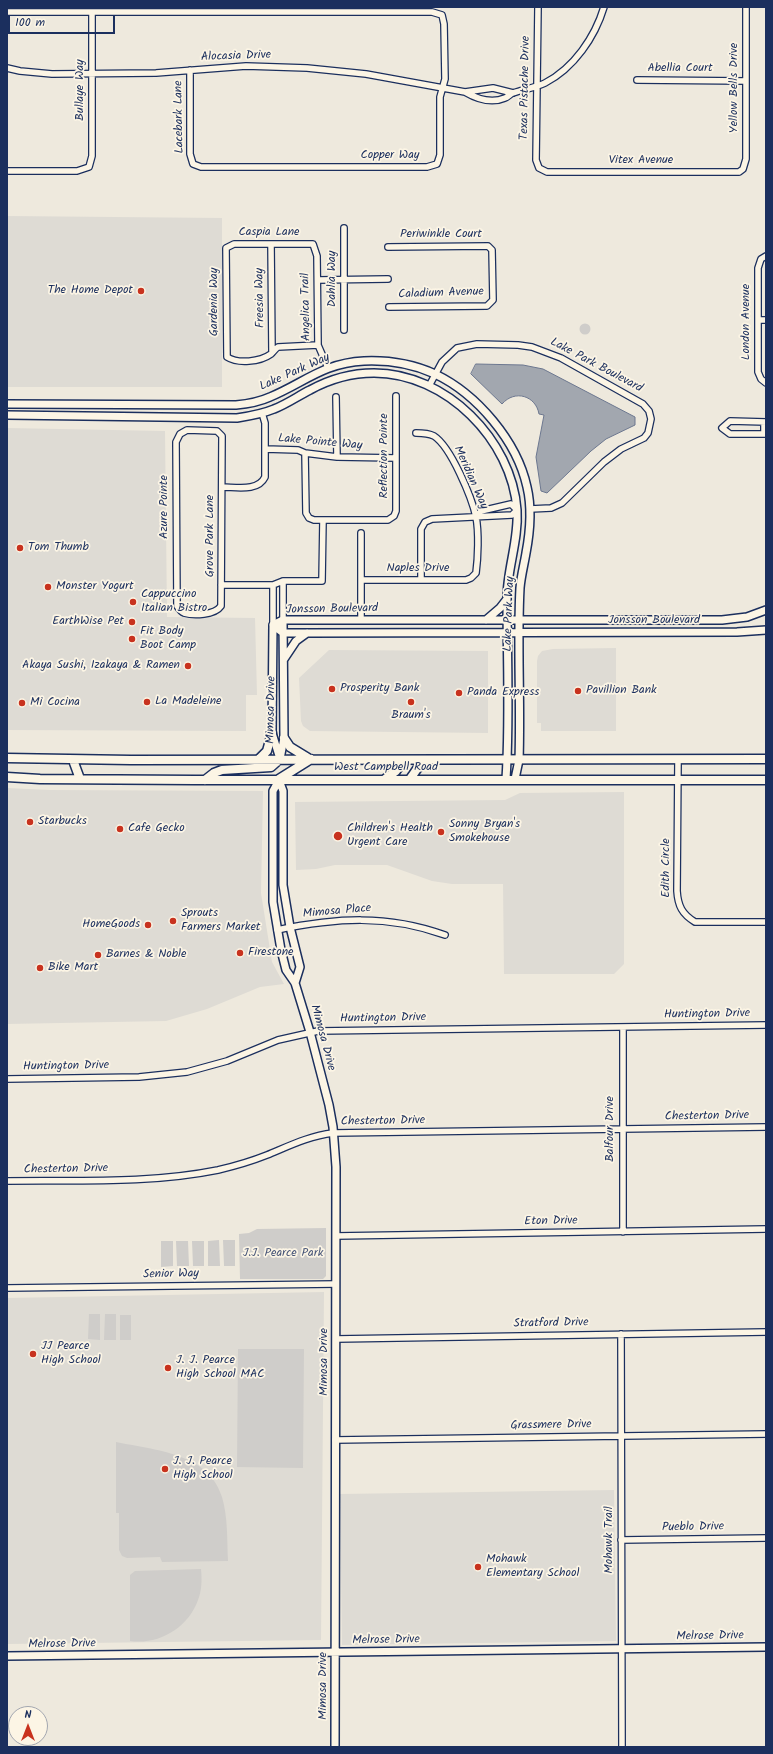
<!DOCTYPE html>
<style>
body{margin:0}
#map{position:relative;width:773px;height:1754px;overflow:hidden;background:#eee9dd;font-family:Kalam,sans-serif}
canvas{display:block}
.frame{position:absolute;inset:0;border:8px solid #1b2f5e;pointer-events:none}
.north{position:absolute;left:8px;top:1706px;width:40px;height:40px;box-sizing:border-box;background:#fcf5e5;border:1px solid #a2a6af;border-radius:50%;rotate:0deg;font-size:11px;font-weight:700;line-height:16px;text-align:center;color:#1b2f5e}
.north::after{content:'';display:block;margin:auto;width:14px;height:18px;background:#c8321e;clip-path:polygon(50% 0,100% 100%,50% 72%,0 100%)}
.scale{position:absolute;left:8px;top:16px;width:107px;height:18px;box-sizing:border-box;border:2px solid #1b2f5e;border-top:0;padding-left:5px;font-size:12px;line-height:14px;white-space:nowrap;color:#1b2f5e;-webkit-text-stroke:3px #fcf5e5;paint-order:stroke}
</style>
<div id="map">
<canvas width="773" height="1754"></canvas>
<div class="frame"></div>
<div class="north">N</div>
<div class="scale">100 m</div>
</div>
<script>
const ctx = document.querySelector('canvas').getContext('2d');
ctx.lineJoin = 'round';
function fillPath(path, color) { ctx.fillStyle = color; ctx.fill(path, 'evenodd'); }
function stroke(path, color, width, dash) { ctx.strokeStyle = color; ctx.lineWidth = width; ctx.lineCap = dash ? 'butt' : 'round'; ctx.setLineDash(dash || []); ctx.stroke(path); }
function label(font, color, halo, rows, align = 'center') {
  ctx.font = font + ' Kalam,sans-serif'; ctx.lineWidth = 3.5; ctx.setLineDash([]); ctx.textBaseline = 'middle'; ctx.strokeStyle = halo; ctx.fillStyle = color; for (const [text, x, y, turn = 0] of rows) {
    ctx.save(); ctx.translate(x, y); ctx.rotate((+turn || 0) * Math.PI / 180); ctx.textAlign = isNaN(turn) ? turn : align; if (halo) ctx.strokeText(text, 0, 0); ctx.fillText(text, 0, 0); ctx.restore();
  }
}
fillPath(new Path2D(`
 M7 216 222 218V387H7Z
 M7 428 165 431 167 617 255 618 257 695H246V731L7 730Z
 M616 648V731H541V723H537V661L538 656 542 651 553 649Z
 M329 650 488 651V733L310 731 303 726 301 721 299 678Z
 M7 788 50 790 263 791 261 893 272 962 284 984 260 987 207 1009 166 1021 7 1024Z
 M624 792V964L614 974H504L503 884H452L432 881 387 865H335L316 869 296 870 295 802 505 800 520 793Z
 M324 1292 321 1640 7 1644V1298Z
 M614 1490 616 1641 342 1645 340 1494Z`), '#dedbd4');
fillPath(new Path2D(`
 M579.5 329a5.5 5.5 0 1 1 11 0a5.5 5.5 0 1 1-11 0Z
 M326 1228V1276L323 1279H240L239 1234 249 1233 257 1229Z
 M219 1240 220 1266H208V1241Z
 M223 1240H235V1266H224Z
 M161 1241H173V1266L161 1267Z
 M176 1241H188L189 1266H177Z
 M192 1241H204V1266H193Z
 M89 1314H100V1340L88 1339Z
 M105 1314H116V1340H104Z
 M120 1315H131V1340H120Z
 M238 1349H304L303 1468 237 1467Z
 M116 1442C154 1450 209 1453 222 1497 228 1517 227 1540 228 1561L162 1562 160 1557 127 1558 122 1556 119 1550V1513H116Z
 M201 1569C202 1579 202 1590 198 1600 188 1628 159 1645 130 1641V1575L135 1571Z`), '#cfcdca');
const water = new Path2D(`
 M476 364 523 365 543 369 635 417V425L606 439 591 451 547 493 541 491 536 457 544 415 539 414C536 396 515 389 502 404L471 374Z`);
fillPath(water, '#a2a7af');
stroke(water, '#6c778f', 1);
const minor = new Path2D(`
 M538 7 536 160 539 168 547 172H739L743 169 746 159V7
 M7 12H432L442 15 444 24 445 79 440 97V155L437 164 427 167H201L193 164 190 154V70
 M7 68 20 71 52 74 156 73 246 66 307 68 366 74 465 92C477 99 491 104 505 98 508 97 510 94 513 93 524 89 535 88 545 83 574 68 595 37 604 7
 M637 80 746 81
 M465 92 493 88 513 93
 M7 171H77L89 167 92 156V12
 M271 244 272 352
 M388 247 488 246 492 250 493 300 487 306 389 307
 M766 256 761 259 758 268V372L761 379 766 383
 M318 280 388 279
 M758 320H766
 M344 330V228
 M318 345 278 347C275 349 273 352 271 354 260 362 238 364 227 357L226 248 234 244H313L317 256 318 345 328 368
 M429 386 442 362 457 348 477 344 518 345 532 347 561 358 643 404 649 411 651 419 648 433 644 438 621 449 604 462 562 503 551 508 530 509
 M336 397 337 457
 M764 422V434
 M766 422 730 421 722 428 730 434H766
 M187 430 217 431 222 436 221 606C215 615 194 616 184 613 181 612 179 609 177 606L176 442 180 434Z
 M265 449 298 450 305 453 337 457 396 458
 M305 453 306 513 309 518 314 520H388L394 516 396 511V396
 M222 487C236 487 258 492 265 477V423L262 413
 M361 580H466L471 578 476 573C478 558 479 532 476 517 472 498 451 447 434 436 428 433 423 433 416 433
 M421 580V529L425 522 432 519 512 515 517 510 511 504 481 511 476 517
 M283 581V620
 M221 585H273L283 581H322L323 520
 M273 585V625
 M361 620V533
 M678 760 677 891C678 906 682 914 695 922H766
 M277 930C336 918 387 914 445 935
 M623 1027V1232
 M7 1079 139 1077 187 1072 227 1061 278 1040 318 1031 766 1025
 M7 1181C77 1180 149 1184 218 1170 235 1166 252 1161 267 1155 289 1146 309 1136 333 1133L766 1127
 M336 1236 766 1229
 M7 1288 336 1284
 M621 1334 622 1747
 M336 1339 766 1332
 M335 1440 766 1434
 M621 1540 766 1538`);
const tertiary = new Path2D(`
 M7 404 236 405C247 404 259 402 270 397 304 383 323 363 364 361 388 360 413 364 435 374 477 394 517 441 527 487 532 508 530 532 526 553 524 565 521 576 520 588 517 645 521 702 519 760L515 779
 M7 415 237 418C250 416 262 414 274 409 287 404 298 396 310 390 330 379 352 373 374 373 446 373 512 440 517 510 519 540 507 569 507 598 507 658 510 719 506 779
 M486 620 500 608 507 599
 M273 625 283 633H307L737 632 766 630
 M273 625 283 620H722L747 617 766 610
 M273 625 272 733 280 759
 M284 659 296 641 307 633
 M280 759 284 738 283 620
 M279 780 273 791V902L281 950 286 970 295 983 310 1032 329 1105 333 1127 336 1167 335 1747
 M279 780 283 791V885L290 927 300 967 295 983
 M7 1656 766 1647`);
const secondary = new Path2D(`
 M284 738 290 747 308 758
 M7 758 131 760 766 759
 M73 760 80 779
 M258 760 267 751 272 733
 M7 777 40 779 195 780H766
 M279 779 311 759
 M385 779 396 771 404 760
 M410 779 417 769 426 760
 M205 780 214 773 222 770 271 767 280 759`);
stroke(minor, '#1b2f5e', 8);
stroke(tertiary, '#1b2f5e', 10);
stroke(secondary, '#1b2f5e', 11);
stroke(minor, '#fcf5e5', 5.5);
stroke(tertiary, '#fcf5e5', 7);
stroke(secondary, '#fcf5e5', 8);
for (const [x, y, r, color] of [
 [141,291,4,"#c8321e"],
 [20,548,4,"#c8321e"],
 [48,587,4,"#c8321e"],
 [133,602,4,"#c8321e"],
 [132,622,4,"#c8321e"],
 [132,639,4,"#c8321e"],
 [188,666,4,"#c8321e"],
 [332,689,4,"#c8321e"],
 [578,691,4,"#c8321e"],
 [459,693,4,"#c8321e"],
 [147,702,4,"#c8321e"],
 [411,702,4,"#c8321e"],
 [22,703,4,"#c8321e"],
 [30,822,4,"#c8321e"],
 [120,829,4,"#c8321e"],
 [441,832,4,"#c8321e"],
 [338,836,5,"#c8321e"],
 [173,921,4,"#c8321e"],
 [148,925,4,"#c8321e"],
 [240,953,4,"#c8321e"],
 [98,955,4,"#c8321e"],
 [40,968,4,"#c8321e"],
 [33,1354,4,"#c8321e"],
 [168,1368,4,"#c8321e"],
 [165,1469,4,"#c8321e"],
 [478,1567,4,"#c8321e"]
]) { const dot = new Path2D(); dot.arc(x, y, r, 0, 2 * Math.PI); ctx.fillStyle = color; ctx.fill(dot); stroke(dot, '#fcf5e5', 1.5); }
label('12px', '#1b2f5e', '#fcf5e5', [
 ["Alocasia Drive",236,57,-2],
 ["Abellia Court",680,69],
 ["Texas Pistache Drive",526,88,-89],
 ["Yellow Bells Drive",735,88,-90],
 ["Bullaye Way",81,90,-90],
 ["Lacebark Lane",180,117,-91],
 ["Copper Way",390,156],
 ["Vitex Avenue",641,161],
 ["Caspia Lane",269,233],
 ["Periwinkle Court",441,235],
 ["Dahlia Way",333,279,-90],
 ["Caladium Avenue",441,294,-2],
 ["Freesia Way",261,298,-91],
 ["Gardenia Way",215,302,-90],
 ["Angelica Trail",307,307,-91],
 ["London Avenue",747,322,-90],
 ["Lake Park Boulevard",596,366,28],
 ["Lake Park Way",295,373,-24],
 ["Lake Pointe Way",320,443,5],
 ["Reflection Pointe",385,456,-90],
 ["Meridian Way",470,478,66],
 ["Azure Pointe",165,507,-90],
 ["Grove Park Lane",211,536,-90],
 ["Naples Drive",418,569],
 ["Jonsson Boulevard",332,610,-1],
 ["Lake Park Way",510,614,-88],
 ["Jonsson Boulevard",654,621],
 ["Mimosa Drive",272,710,-89],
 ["West Campbell Road",386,768],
 ["Edith Circle",667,868,-90],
 ["Mimosa Place",337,912,-5],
 ["Huntington Drive",707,1015,-1],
 ["Huntington Drive",383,1019,-1],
 ["Mimosa Drive",322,1038,75],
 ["Huntington Drive",66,1067,-1],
 ["Chesterton Drive",707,1117,-1],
 ["Chesterton Drive",383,1122,-1],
 ["Balfour Drive",611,1129,-90],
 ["Chesterton Drive",66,1170,-1],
 ["Eton Drive",551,1222,-1],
 ["Senior Way",171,1275,-1],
 ["Stratford Drive",551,1324,-1],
 ["Mimosa Drive",325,1362,-90],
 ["Grassmere Drive",551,1426,-1],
 ["Pueblo Drive",693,1528,-1],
 ["Mohawk Trail",610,1540,-90],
 ["Melrose Drive",710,1637,-1],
 ["Melrose Drive",386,1641,-1],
 ["Melrose Drive",62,1645,-1],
 ["Mimosa Drive",324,1686,-90]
]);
label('12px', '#1b2f5e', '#fcf5e5', [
 ["The Home Depot",133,291,"right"],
 ["Tom Thumb",28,548],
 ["Monster Yogurt",56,587],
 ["Cappuccino",141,595],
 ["Italian Bistro",141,609],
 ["EarthWise Pet",124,622,"right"],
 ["Fit Body",140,632],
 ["Boot Camp",140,646],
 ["Akaya Sushi, Izakaya & Ramen",180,666,"right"],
 ["Prosperity Bank",340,689],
 ["Pavillion Bank",586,691],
 ["Panda Express",467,693],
 ["La Madeleine",155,702],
 ["Mi Cocina",30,703],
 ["Braum's",411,716,"center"],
 ["Starbucks",38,822],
 ["Sonny Bryan's",449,825],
 ["Smokehouse",449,839],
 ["Cafe Gecko",128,829],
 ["Children's Health",347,829],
 ["Urgent Care",347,843],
 ["Sprouts",181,914],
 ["Farmers Market",181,928],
 ["HomeGoods",140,925,"right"],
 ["Firestone",248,953],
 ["Barnes & Noble",106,955],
 ["Bike Mart",48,968],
 ["JJ Pearce",41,1347],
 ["High School",41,1361],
 ["J. J. Pearce",176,1361],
 ["High School MAC",176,1375],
 ["J. J. Pearce",173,1462],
 ["High School",173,1476],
 ["Mohawk",486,1560],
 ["Elementary School",486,1574]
], 'left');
label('12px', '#485679', '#fcf5e5', [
 ["J.J. Pearce Park",283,1254]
]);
</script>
